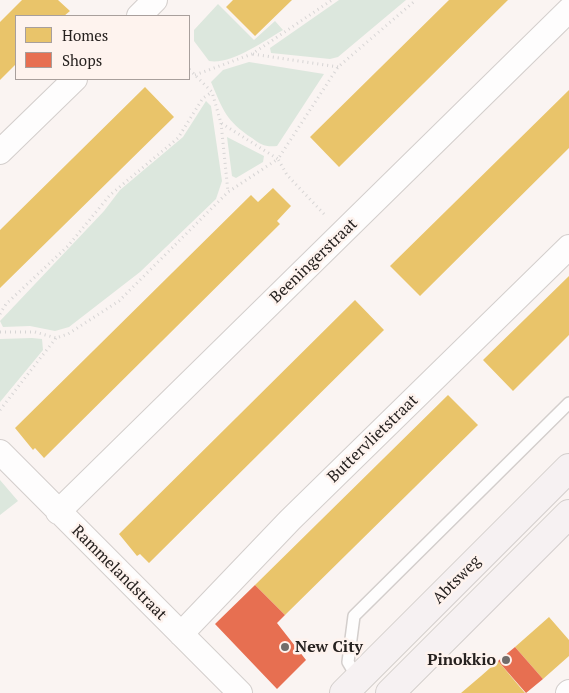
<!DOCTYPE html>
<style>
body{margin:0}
#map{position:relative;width:569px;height:693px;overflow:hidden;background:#faf4f2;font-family:"PT Serif",serif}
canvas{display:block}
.legend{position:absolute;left:15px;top:15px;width:175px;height:65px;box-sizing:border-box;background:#fef3ee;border:1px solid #a89f9c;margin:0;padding:6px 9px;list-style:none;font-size:15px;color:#272220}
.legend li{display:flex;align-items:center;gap:10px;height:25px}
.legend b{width:25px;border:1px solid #a89f9c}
</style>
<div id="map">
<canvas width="569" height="693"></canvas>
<ul class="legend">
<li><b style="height:14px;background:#e9c46a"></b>Homes</li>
<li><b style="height:14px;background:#e76f51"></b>Shops</li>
</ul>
</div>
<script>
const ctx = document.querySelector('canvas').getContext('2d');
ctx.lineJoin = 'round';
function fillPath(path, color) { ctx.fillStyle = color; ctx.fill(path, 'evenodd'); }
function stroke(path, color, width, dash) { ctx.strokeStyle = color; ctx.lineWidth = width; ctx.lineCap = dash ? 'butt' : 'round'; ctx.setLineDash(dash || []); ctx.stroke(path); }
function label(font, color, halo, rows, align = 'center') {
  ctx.font = font + ' "PT Serif",serif'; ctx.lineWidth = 5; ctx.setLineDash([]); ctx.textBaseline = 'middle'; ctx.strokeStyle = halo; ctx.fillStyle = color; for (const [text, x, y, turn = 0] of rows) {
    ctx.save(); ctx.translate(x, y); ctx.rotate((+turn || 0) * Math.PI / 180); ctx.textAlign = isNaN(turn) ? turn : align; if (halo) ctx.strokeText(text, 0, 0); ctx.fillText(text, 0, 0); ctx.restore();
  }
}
fillPath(new Path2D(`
 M339 0H406L338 57 330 59 271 53 270 48Z
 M218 4 254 40 275 21 283 30C264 41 231 65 209 61L194 41V30Z
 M249 62 324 74 277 146C265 147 261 145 252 138 226 121 223 110 211 82L223 70Z
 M206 101 211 106 222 181 216 199 140 272 69 327 55 331 30 326 3 327 0 321 104 211 120 190 183 137Z
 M227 137 264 156 263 162 236 178 232 176Z
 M32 338 42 339 43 350 0 402V339Z
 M0 480 18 501 0 515Z`), '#dce7dd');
fillPath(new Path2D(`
 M22 0H58L70 11 64 16H16V64L0 80V22Z
 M233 0H292L255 36 226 7Z
 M449 0H508L339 167 310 137Z
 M145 87 174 117 0 288V230Z
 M569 90V148L420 296 390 266Z
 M273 188 291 206 277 221 280 224 44 458 35 448 33 450 15 428 251 195 258 202Z
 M569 276V335L513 391 483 360Z
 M355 300 384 330 149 563 140 554 137 556 119 534Z
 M448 395 478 425 285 615 255 585Z
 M549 617 569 640V656L543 679 515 647Z
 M498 661 525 693H461L481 676Z`), '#e9c46a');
fillPath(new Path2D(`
 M255 585 285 615 277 623 306 660 277 689 215 624Z
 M515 647 543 679 526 693 498 661Z`), '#e76f51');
const lane = new Path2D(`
 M358 679 348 662 354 616 569 403`);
const street = new Path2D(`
 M139 16 155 0
 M0 152 75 79
 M0 452 240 693
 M58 512 569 10
 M181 634 290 520 569 247
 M568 693 569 692`);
const secondary = new Path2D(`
 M344 693 569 468
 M390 693 569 514`);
stroke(lane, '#d3cecc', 14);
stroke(street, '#d3cecc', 26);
stroke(secondary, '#d3cecc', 30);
stroke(new Path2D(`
 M253 54 338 67
 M195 75 252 54 332 0
 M221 123 228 192
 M324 214 287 175 278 159 338 67 416 0
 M0 314 6 304 68 246 110 195 178 138 203 98 212 92
 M0 332H35L56 338 68 334 119 301 228 192 278 159 221 123 212 92 189 69
 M0 410 56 338`), '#d7d5d5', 3, [1, 4]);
stroke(lane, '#fefdfd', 11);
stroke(street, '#fefdfd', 24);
stroke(secondary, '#f6f1f2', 28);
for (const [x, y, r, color] of [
 [285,647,5,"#716c6a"],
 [506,660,5,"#716c6a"]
]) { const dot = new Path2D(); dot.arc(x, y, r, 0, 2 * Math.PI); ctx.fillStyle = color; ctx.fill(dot); stroke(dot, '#fef3ee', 2); }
label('16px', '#272220', '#fef3ee', [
 ["Beeningerstraat",314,261,-44],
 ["Buttervlietstraat",373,439,-44],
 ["Rammelandstraat",119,573,45],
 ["Abtsweg",457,580,-45]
]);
label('bold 16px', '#272220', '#fef3ee', [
 ["New City",295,647],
 ["Pinokkio",496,660,"right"]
], 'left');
</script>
